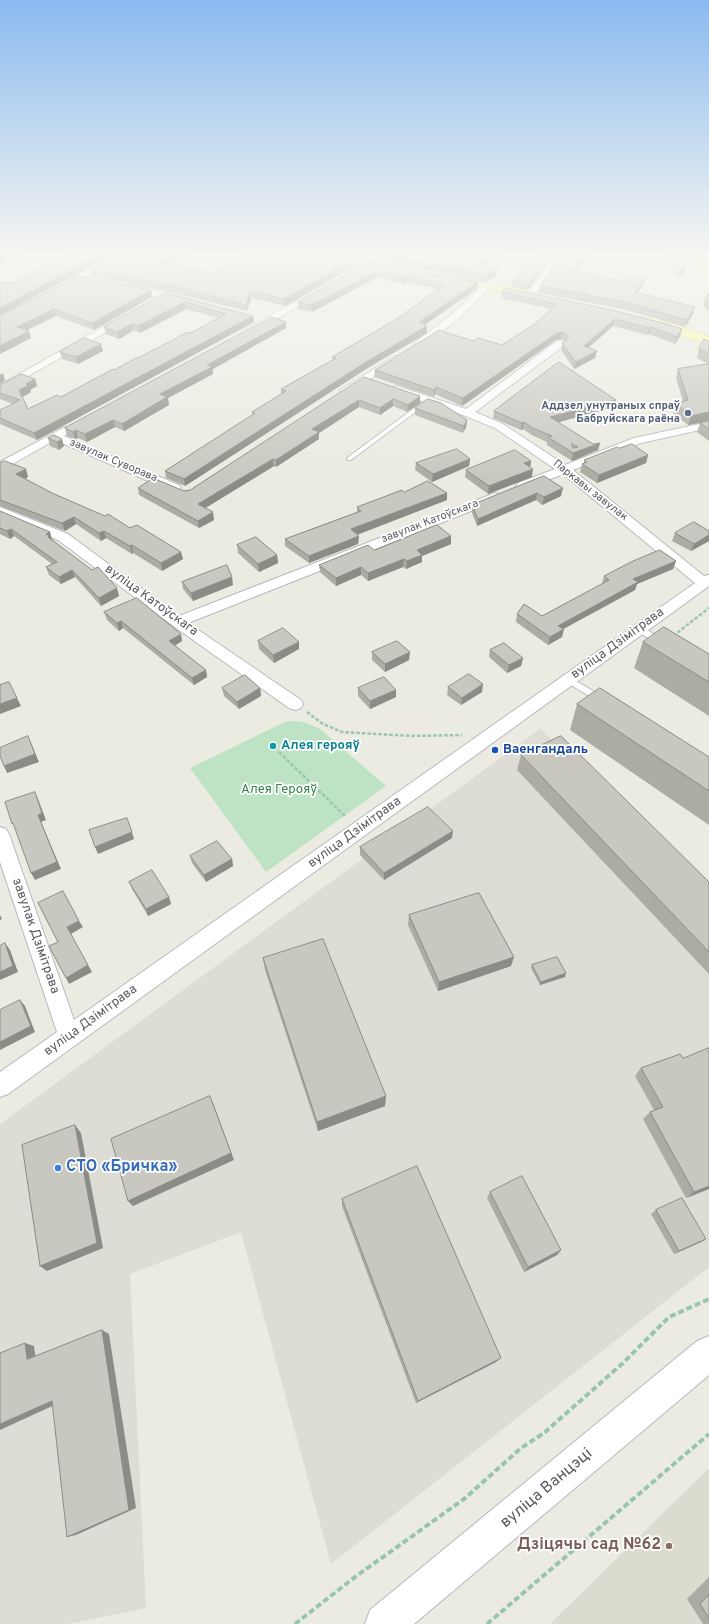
<!DOCTYPE html>
<meta charset="utf-8">
<style>
body{margin:0}
canvas{display:block;background:#ecebe1}
</style>
<canvas width="709" height="1624"></canvas>
<script>
const ctx = document.querySelector('canvas').getContext('2d');
ctx.lineJoin = 'round';
function fillPath(path, color) { ctx.fillStyle = color; ctx.fill(path, 'evenodd'); }
function stroke(path, color, width, dash) { ctx.strokeStyle = color; ctx.lineWidth = width; ctx.lineCap = dash ? 'butt' : 'round'; ctx.setLineDash(dash || []); ctx.stroke(path); }
function label(font, color, halo, rows, align = 'center') {
  ctx.font = font + ' Overpass,sans-serif'; ctx.lineWidth = 3.5; ctx.setLineDash([]); ctx.textBaseline = 'middle'; ctx.strokeStyle = halo; ctx.fillStyle = color; for (const [text, x, y, turn = 0] of rows) {
    ctx.save(); ctx.translate(x, y); ctx.rotate((+turn || 0) * Math.PI / 180); ctx.textAlign = isNaN(turn) ? turn : align; if (halo) ctx.strokeText(text, 0, 0); ctx.fillText(text, 0, 0); ctx.restore();
  }
}
fillPath(new Path2D(`
 M540 729 709 891V1267L331 1564 241 1232 130 1274 146 1608 68 1624H0V1124Z`), '#dddcd5');
fillPath(new Path2D(`
 M709 1468V1624H550Z`), '#dcdbcf');
fillPath(new Path2D(`
 M287 721 304 722 320 729 386 786 266 872 190 768Z`), '#bee3c4');
const service = new Path2D(`
 M421 403 426 404 351 460H347V458Z
 M637 627H643L665 642 664 644H658L637 631Z
 M569 677 605 698 606 700 605 702H599L566 682 565 680 566 678Z`);
const minor = new Path2D(`
 M119 252H129L64 290 61 291 56 288Z
 M378 252H387C381 259 358 277 348 275L347 273 348 271 366 261Z
 M557 252H565L554 270 534 297H528L526 295 546 269Z
 M487 283 492 286 490 288 458 319 424 346H416L415 344 416 342 452 314 484 284Z
 M128 285 187 298 192 301 187 304 125 290 123 288Z
 M320 288 323 289 325 291 323 293 254 331 251 332 246 329Z
 M126 314 131 317 129 319 0 392V385Z
 M561 340 566 343 565 345 475 412 503 424 565 465 634 438 709 422V428L641 443 573 470 704 576 709 575V586L8 1094 0 1097V1072L57 1032 0 862V827L6 829 9 834 74 1020 695 583 563 474 526 489H518L516 486 518 483 555 469 495 428 463 415 392 391 391 389 396 386 400 387 466 409 557 341Z
 M395 356 399 357 400 359 399 361 349 392H341L340 390Z
 M65 427 69 428 71 430 64 436 179 485 181 488 179 491H171L55 440 0 471V462Z
 M495 493 499 494 501 497 499 500 188 623 301 700 303 704 301 708 295 710 289 708 172 625 58 540 0 516V507L68 534 179 616Z`);
const secondary = new Path2D(`
 M709 1336V1375L414 1624H365L370 1610 697 1341Z`);
const primary = new Path2D(`
 M301 252H322L398 265 403 268 398 271 306 255Z
 M684 252H695L709 266V275L705 274Z
 M449 275 533 292 537 293 539 295 537 297 533 298 445 280 444 278 445 276Z
 M653 317 709 337V345L649 324 647 321 649 318Z`);
stroke(service, '#b8b9bf', 2);
stroke(minor, '#b8b9bf', 2);
stroke(secondary, '#b6b8bf', 2);
stroke(primary, '#ebdd5a', 2);
stroke(new Path2D(`
 M673 636 709 608
 M307 712 323 724 342 732 412 736 462 735
 M279 752 346 817`), '#98c5ae', 2.5, [3.5, 2]);
stroke(new Path2D(`
 M295 1624 355 1577 464 1499 521 1448 544 1433 623 1363 669 1317 709 1299
 M487 1624 709 1434`), '#98c5ae', 4, [6, 3]);
fillPath(service, '#fff');
fillPath(minor, '#fff');
fillPath(secondary, '#fff');
fillPath(primary, '#fafca6');
fillPath(new Path2D(`
 M120 252H192L170 264 210 273 249 253 245 252H315L355 266 285 306 251 298 247 311 165 291 91 276 90 270Z
 M329 252H376L367 259Z
 M382 252H501L484 267 496 276 485 282 379 261V254Z
 M521 252H531L529 253Z
 M542 252 528 290 512 287 513 281Z
 M564 252H583L581 255 584 262 576 272 624 281 645 279 643 285 637 293 693 314 685 327 623 309 539 293 540 286 556 264Z
 M646 252H681L686 267 684 275 678 278 663 253Z
 M369 262 478 282 477 289 426 324V326H427V333L366 369 185 486 166 478 165 471 253 415 252 412 281 395V389L333 360 332 357 400 317 438 289 407 282 403 284 378 277 312 312 298 309V302Z
 M151 290 152 297 94 330 56 316 26 330 29 331 31 338 0 317Z
 M502 292 682 329 680 336 675 344 649 334 647 335 613 326 588 348 597 351 595 358 574 369 561 350 562 343 565 341 561 339 556 340 462 406 435 394 434 397 374 377 375 370 473 341 502 345 535 324 551 309 501 298Z
 M165 293 253 316 254 322 37 440 0 424V410L13 404 0 399V385L35 379 37 386 30 390 31 392 22 397 28 409 61 397 114 370 191 333 218 318 186 309 140 333 133 331 119 339 106 334 104 327Z
 M709 294V312L703 305 706 297Z
 M286 322V328L213 369V374L168 398 169 405 124 431 115 427 87 442 78 438 75 439 67 436 65 428Z
 M709 341V364L697 358 699 349Z
 M103 351 78 364 62 359 60 352Z
 M709 364V441L697 432 700 423 704 422 688 425 673 413 676 404 683 401 676 378 678 369Z
 M364 377 420 403 407 412 393 406 380 415 359 407 319 433V439L276 467 274 466 205 508 214 520 199 528 139 495 138 488 184 491 190 490Z
 M616 400 614 407 558 422 593 444 600 443 598 450 572 461 547 445V442L532 435 523 429 521 430 493 418 494 411Z
 M415 408 467 420 466 427 463 433 415 415Z
 M54 435 64 446 59 450 50 446 48 438Z
 M619 448 648 455 646 463 597 483 580 472 582 464 584 463V460Z
 M470 459 469 466 432 482 415 470 416 463Z
 M531 461 530 467 532 477 488 494 465 477 466 470Z
 M0 463 28 477 25 479 52 493 130 528 183 559 162 571 133 553 132 554 106 538 101 541 76 524 65 531 0 506Z
 M544 476 561 496 542 505 536 500 477 526 472 513V505Z
 M404 492 447 500 357 535 359 536 358 544 309 563 285 546V539L357 512V507Z
 M0 511 52 539 119 596 101 606 75 577 61 584 49 575 46 567 52 564 14 536 10 539 0 534Z
 M709 531V541L691 551 672 541 675 533Z
 M451 536V544L422 556V562L406 569 403 567 368 581 361 575 336 586 320 572 319 565 374 550Z
 M237 545 277 555 278 563 259 572 238 553Z
 M676 561 673 569 637 584 635 590 563 629 562 637 548 645 516 622 517 614 542 616 602 584 604 576Z
 M182 582 233 585 193 601 183 589Z
 M104 612 181 634 182 641 175 646 206 670 207 677 194 685 123 628 119 631 107 620Z
 M258 641 299 642V649L274 663 259 649Z
 M643 642 709 654V716L634 668Z
 M490 650 523 658 521 666 507 673 489 657Z
 M372 652 409 660 385 672 372 660Z
 M448 687 482 692 461 705 447 695Z
 M222 688H260L261 696 239 709 224 696Z
 M358 688 396 690V697L370 709 358 696Z
 M577 704 709 757V825L570 730Z
 M521 755 709 882V974L517 770Z
 M452 838 384 880 360 855V847Z
 M190 856 232 859 233 866 206 882 192 863Z
 M129 882 169 897 171 904 148 916 132 889Z
 M409 915 511 966 438 991 408 925Z
 M263 958 386 1096 385 1106 318 1131 265 970Z
 M532 965 565 977 540 985 531 968Z
 M641 1068 709 1189 686 1198 643 1119 650 1112 654 1110 635 1076Z
 M490 1192 561 1250 557 1255 524 1272 487 1198Z
 M342 1199 496 1362 416 1403 342 1206Z
 M656 1210 706 1239 701 1242 674 1254 651 1214Z
 M709 1577V1624H703L687 1599Z`), '#acaca5');
fillPath(new Path2D(`
 M10 252H18L19 254 0 267V259Z
 M104 252H117L0 316V308Z
 M179 252H192L162 268 161 262Z
 M367 252H376L367 259Z
 M494 252H501L478 272V265Z
 M552 252H555L528 290 529 284Z
 M585 255 584 262 572 278 573 271Z
 M355 259V266L285 306 284 299Z
 M686 267 684 275 678 278 681 270Z
 M497 269 496 276 485 282 486 275Z
 M378 271V277L312 312 311 305Z
 M407 275V282L403 284 404 278Z
 M645 279 643 285 633 299 635 292Z
 M478 282 477 289 418 329 419 322Z
 M151 290 152 297 94 330 92 323Z
 M250 291 251 298 247 311 246 305Z
 M185 302 186 309 140 333 138 326Z
 M695 307 693 314 685 327 687 320Z
 M54 309 56 316 19 334 17 327Z
 M253 316 254 322 37 440 34 433Z
 M615 319 613 326 582 353 584 346Z
 M286 322V328L213 369V374L168 398 169 405 124 431 122 424 160 394 207 365Z
 M132 324 133 331 119 339 117 332Z
 M426 324V327L427 326V333L366 369 185 486 184 479Z
 M651 327 649 334 647 335 649 328Z
 M682 329 680 336 675 344 677 337Z
 M29 331 31 338 0 354V346Z
 M562 332 561 339 556 340 462 406 463 398 557 333Z
 M101 344 103 351 78 364 76 357Z
 M597 351 595 358 574 369 576 362Z
 M3 373 5 380 0 384V375Z
 M35 379 37 386 30 390 31 392 21 398 19 390 26 384Z
 M436 387 435 394 434 397V390Z
 M420 396V403L407 412 408 405Z
 M393 399V406L380 415V408Z
 M359 400V407L319 433V439L276 467V460L312 429Z
 M616 400 614 407 549 425 550 417Z
 M709 412V421L688 425 691 416Z
 M113 420 115 427 87 442 85 434Z
 M467 420 466 427 463 433 464 426Z
 M524 422 523 429 521 430 522 423Z
 M76 430 78 438 75 439 73 432Z
 M62 439 64 446 59 450 57 442Z
 M600 443 598 450 572 461 573 453Z
 M648 455 646 463 597 483 599 475Z
 M273 459 274 466 199 512 198 504Z
 M470 459 469 466 432 482 433 474Z
 M531 461 530 468 524 463Z
 M26 469 28 477 19 482 16 474Z
 M533 469 532 477 488 494 489 486Z
 M563 488 561 496 542 505 544 497Z
 M447 493V500L351 537V529Z
 M537 493 536 500 477 526 478 519Z
 M213 512 214 520 199 528 198 521Z
 M74 517 76 524 65 531 62 523Z
 M11 529 14 536 10 539 7 531Z
 M104 531 106 538 101 541 99 533Z
 M50 532 52 539 51 540 52 544 46 534Z
 M709 535V541L691 551 694 544Z
 M359 536 358 544 309 563V556Z
 M451 536V544L422 556V562L406 569 407 561 417 550Z
 M132 545 133 553 132 554 130 546Z
 M181 552 183 559 162 571 161 563Z
 M277 555 278 563 259 572 258 564Z
 M404 559 403 567 368 581V573Z
 M676 561 673 569 637 584 635 590 556 633 558 626 633 579Z
 M361 567V575L336 586V578Z
 M72 570 75 577 61 584 59 577Z
 M232 577 233 585 193 601 191 593Z
 M117 588 119 596 101 606 99 598Z
 M121 621 123 628 119 631 117 623Z
 M564 629 562 637 548 645 550 637Z
 M181 634 182 641 170 648 169 641Z
 M299 642V649L274 663 273 655Z
 M410 652 409 660 385 672V664Z
 M523 658 521 666 507 673 509 665Z
 M206 670 207 677 194 685 192 678Z
 M483 684 482 692 461 705 462 698Z
 M260 688 261 696 239 709 237 702Z
 M396 690V697L370 709V701Z
 M17 698 21 706 0 714V704Z
 M28 736 39 762 7 773 4 766Z
 M35 792 38 799 46 820 41 822 61 869 35 880 31 873 38 815Z
 M453 831 452 838 384 880V873Z
 M132 832 134 839 98 854 95 847Z
 M232 859 233 866 206 882 204 875Z
 M169 897 171 904 148 916 146 909Z
 M0 915 2 919 0 920Z
 M79 921 83 927 71 934 67 927Z
 M5 943 10 950 18 972 0 980V972Z
 M514 957 511 966 438 991 439 982Z
 M88 965 92 972 69 984 66 978Z
 M566 973 565 977 540 985 541 982Z
 M20 1000 25 1006 35 1032 0 1050V1042Z
 M386 1096 385 1106 318 1131 317 1122Z
 M213 1103 234 1160 133 1206 128 1201Z
 M75 1125 81 1133 103 1248 47 1271 40 1266Z
 M709 1186V1189L686 1198 694 1192Z
 M706 1239 701 1242 674 1254 679 1251Z
 M561 1250 557 1255 524 1272 528 1267Z
 M102 1330 109 1334 136 1508 76 1535 67 1537Z
 M25 1343 34 1346 36 1362 27 1359Z
 M501 1358 496 1362 416 1403 418 1401Z
 M52 1401 61 1402 0 1430V1424Z`), '#8c8c86');
const building = new Path2D(`
 M0 252H10L0 259Z
 M73 252H104L0 308V282L12 283Z
 M120 252H179L161 262 210 273 251 252H315L355 259 284 299 250 291 246 305 164 284 90 270Z
 M382 252H494L478 265 497 269 486 275 379 254Z
 M542 252H552L529 284 513 281Z
 M564 252H581L579 254 585 255 573 271 624 281 628 276 645 279 635 292 695 307 687 320 624 302 540 286 556 264Z
 M669 252H681L686 267 681 270Z
 M369 262 478 282 419 322 426 324 424 325 427 326 366 362 184 479 165 471 255 413 252 412 286 391 281 389 336 358 332 357 400 317 445 284 407 275 404 278 378 271 311 305 298 302Z
 M79 276 151 290 92 323 54 309 17 327 29 331 0 346V317Z
 M506 288 611 310 667 324 682 329 677 337 651 327 649 328 615 319 584 346 597 351 576 362 562 343 567 339 569 336 562 332 557 333 463 398 436 387 434 390 375 370 439 330 473 341 478 338 502 345 535 324 557 304 502 292Z
 M165 293 253 316 34 433 0 418V410L20 400 0 393V385L21 374 35 379 26 384 29 385 19 390 28 409 57 395 61 397 113 369 114 370 136 358H138L188 332 191 333 226 314 185 302 138 326 132 324 117 332 104 327Z
 M709 294V301L706 297Z
 M272 317 286 322 207 365 212 367 160 394 167 397 122 424 113 420 85 434 76 430 73 432 65 428Z
 M84 338 101 344 76 357 60 352Z
 M704 339 709 341V354L699 349Z
 M559 362 616 400 550 417 593 444 600 443 573 453 548 437 552 436 533 428 524 422 522 423 494 411ZM572 444 578 447 573 448Z
 M709 364V412L691 416 676 404 688 400 678 369Z
 M364 377 420 396 408 405 393 399 380 408 359 400 312 429 319 432 276 460 273 459 198 504 213 512 198 521 138 488 153 478 184 491 190 490Z
 M428 399 441 403 467 420 464 426 415 408Z
 M709 421V429L700 423Z
 M54 435 62 439 57 442 48 438Z
 M632 444 648 455 599 475 582 464 587 462 584 460 617 447 619 448Z
 M457 449 470 459 433 474 416 463Z
 M515 450 531 461 524 463 533 469 489 486 466 470Z
 M5 461 26 469 16 474 52 493 105 516 108 514 130 528 137 525 181 552 161 563 132 545 130 546 104 531 99 533 74 517 62 523 0 500V463Z
 M544 476 563 488 544 497 537 493 478 519 472 505Z
 M428 481 447 493 351 529 359 536 309 556 285 539 361 511 357 507 402 490 404 492Z
 M0 511 50 532 46 534 50 536 48 537 92 570 98 567 117 588 99 598 72 570 59 577 46 567 57 562 11 529 7 531 0 528Z
 M694 522 709 531V535L694 544 675 533Z
 M437 525 451 536 417 550 422 555 407 561 404 559 368 573 361 567 336 578 319 565 368 545 374 550Z
 M256 537 277 555 258 564 237 545Z
 M660 550 676 561 633 579 638 582 558 626 564 629 550 637 517 614 524 604 542 616 609 580 604 576 631 562Z
 M227 565 232 577 191 593 182 582Z
 M137 598 181 634 169 641 206 670 192 678 121 621 117 623 104 612Z
 M664 627 709 654V682L643 642Z
 M283 628 299 642 273 655 258 641Z
 M397 641 410 652 385 664 372 652Z
 M504 643 523 658 509 665 490 650Z
 M469 674 483 684 462 698 448 687Z
 M245 675 260 688 237 702 222 688Z
 M384 677 396 690 370 701 358 688Z
 M9 682 17 698 0 704V685Z
 M600 688 709 757V791L577 704Z
 M28 736 35 754 4 766 0 756V748Z
 M561 736 709 882V952L521 755Z
 M35 792 42 813 38 815 57 862 31 873 13 823 12 824 5 802Z
 M428 807 453 831 384 873 360 847Z
 M127 818 132 832 95 847 89 830Z
 M217 841 232 859 204 875 190 856Z
 M152 870 169 897 146 909 129 882Z
 M63 891 79 921 67 927 88 965 66 978 49 946 58 942 38 903Z
 M479 893 514 957 439 982 409 915Z
 M323 939 386 1096 317 1122 263 958Z
 M5 943 13 966 0 972V946Z
 M557 957 566 973 541 982 532 965Z
 M20 1000 31 1026 0 1042V1010Z
 M709 1048V1186L694 1192 650 1112 663 1107 641 1068 680 1054 683 1058Z
 M210 1096 231 1153 128 1201 111 1139Z
 M75 1125 97 1243 40 1266 22 1145Z
 M417 1166 501 1358 418 1401 342 1199Z
 M522 1176 561 1250 528 1267 490 1192Z
 M682 1198 706 1239 679 1251 656 1210Z
 M102 1330 129 1510 67 1537 52 1401 0 1424V1353L25 1343 27 1359Z
 M709 1595V1618L700 1604Z`);
fillPath(building, '#c8c8c0');
stroke(building, '#8c8c86', 1);
const sky = ctx.createLinearGradient(0, 0, 0, 479);
sky.addColorStop(0, '#8bbaf0');
sky.addColorStop(0.53, '#f6f6f2');
sky.addColorStop(1, '#f6f6f200');
ctx.fillStyle = sky;
ctx.fillRect(0, 0, 709, 479);
for (const [x, y, r, color] of [
 [688,413,4,"#5c6f8a"],
 [273,746,4,"#0f9aa8"],
 [495,750,4,"#1a4fb4"],
 [58,1168,4,"#3f7fe0"],
 [669,1546,4,"#8d6e63"]
]) { const dot = new Path2D(); dot.arc(x, y, r, 0, 2 * Math.PI); ctx.fillStyle = color; ctx.fill(dot); stroke(dot, '#fff', 1.5); }
label('bold 11px', '#4e5e75', '#fff', [
 ["Аддзел унутраных спраў",680,407],
 ["Бабруйскага раёна",680,420]
], 'right');
label('11px', '#595b61', '#fff', [
 ["завулак Суворава",113,461,23],
 ["Паркавы завулак",590,491,38],
 ["завулак Катоўскага",430,522,-21]
]);
label('13px', '#595b61', '#fff', [
 ["вуліца Катоўскага",151,601,36],
 ["вуліца Дзімітрава",618,644,-36],
 ["вуліца Дзімітрава",355,833,-36],
 ["завулак Дзімітрава",35,936,71],
 ["вуліца Дзімітрава",91,1021,-36]
]);
label('bold 13px', '#0d838f', '#fff', [
 ["Алея герояў",281,746]
], 'left');
label('bold 13px', '#164399', '#fff', [
 ["Ваенгандаль",503,750]
], 'left');
label('13px', '#378249', '#fff', [
 ["Алея Герояў",279,790]
]);
label('bold 16px', '#366cbe', '#fff', [
 ["СТО «Бричка»",66,1168]
], 'left');
label('16px', '#595b61', '#fff', [
 ["вуліца Ванцэці",547,1489,-40]
]);
label('bold 16px', '#785e54', '#fff', [
 ["Дзіцячы сад №62",661,1546]
], 'right');
</script>
